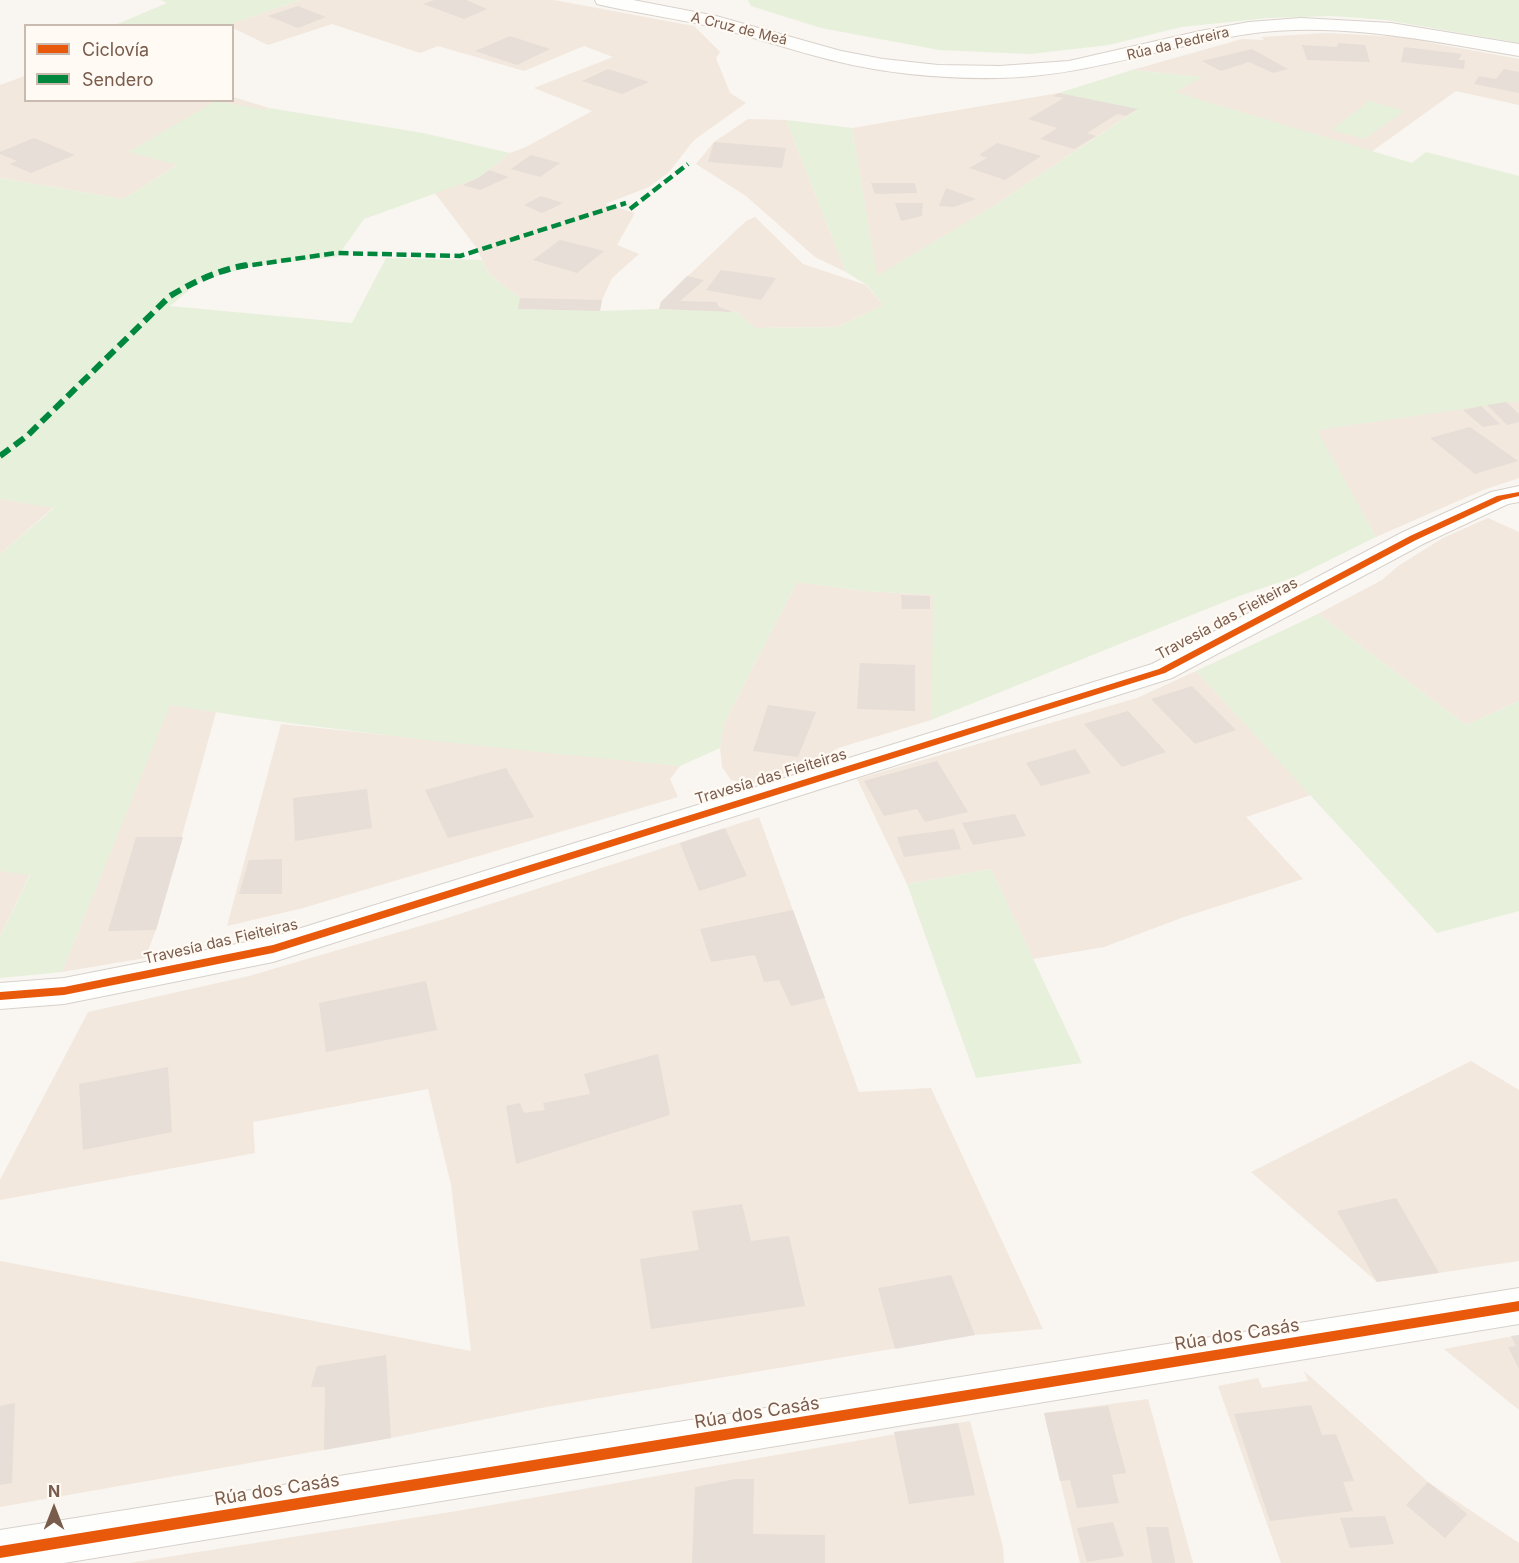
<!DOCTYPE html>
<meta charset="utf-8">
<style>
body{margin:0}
#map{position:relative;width:1519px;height:1563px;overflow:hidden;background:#f9f5f0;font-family:Inter,sans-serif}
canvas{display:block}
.legend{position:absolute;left:24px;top:24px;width:210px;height:78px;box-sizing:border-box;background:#fffaf3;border:2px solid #cabbb1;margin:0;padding:8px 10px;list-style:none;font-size:18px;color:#7a5c4d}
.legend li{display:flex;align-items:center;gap:12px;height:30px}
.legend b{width:30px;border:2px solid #cabbb1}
.north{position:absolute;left:24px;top:1479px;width:60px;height:60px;-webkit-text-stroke:4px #fffaf3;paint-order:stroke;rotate:0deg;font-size:16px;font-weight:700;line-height:24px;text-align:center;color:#7a5c4d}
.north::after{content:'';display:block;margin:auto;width:21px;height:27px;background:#7a5c4d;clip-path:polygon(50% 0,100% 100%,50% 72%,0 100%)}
</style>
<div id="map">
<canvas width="1519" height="1563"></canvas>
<ul class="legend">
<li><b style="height:8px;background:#e8590c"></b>Ciclovía</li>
<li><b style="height:8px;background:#00873e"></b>Sendero</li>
</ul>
<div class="north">N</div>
</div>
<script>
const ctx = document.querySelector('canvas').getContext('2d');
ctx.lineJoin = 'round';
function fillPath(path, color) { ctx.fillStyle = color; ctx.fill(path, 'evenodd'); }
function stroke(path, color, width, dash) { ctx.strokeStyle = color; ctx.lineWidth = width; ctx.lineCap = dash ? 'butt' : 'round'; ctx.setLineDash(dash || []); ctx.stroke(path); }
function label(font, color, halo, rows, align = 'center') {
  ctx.font = font + ' Inter,sans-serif'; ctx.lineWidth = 4.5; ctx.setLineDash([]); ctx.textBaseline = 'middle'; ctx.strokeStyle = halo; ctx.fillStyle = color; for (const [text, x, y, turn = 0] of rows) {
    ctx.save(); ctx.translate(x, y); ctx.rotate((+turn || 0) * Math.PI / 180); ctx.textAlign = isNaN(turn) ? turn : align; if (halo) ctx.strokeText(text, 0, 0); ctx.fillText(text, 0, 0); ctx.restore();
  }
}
fillPath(new Path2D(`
 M300 0H554L694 26 720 52 716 58 730 93 746 103 694 140 669 172 649 187 605 204 635 213 617 245 639 254 612 278 602 300 600 311 518 309 520 298 489 274 476 247 434 192 478 178 510 153 526 147 592 111 534 88 613 57 584 46 524 71 438 46 420 53 332 24 268 45 233 28 232 26 228 25Z
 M1327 33 1399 37 1519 59V105L1456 91 1371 152 1174 92 1201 77 1132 70 1242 39 1264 40 1261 37Z
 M25 76 26 100H232L233 97 269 108 123 199 0 178V85Z
 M1059 93 1138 109 995 205 877 277 852 128Z
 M748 119 786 120 846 272 815 257 746 196 696 164 714 142Z
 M755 217 803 264 866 285 883 305 838 327 755 328 737 312 659 309 661 302 689 275 746 221Z
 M1519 400V478L1483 490 1376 537 1316 430Z
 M0 499 54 507 0 554Z
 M1488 518 1519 532V701L1466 725 1318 614 1382 580 1398 566 1443 538Z
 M797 582 864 591 934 595 931 720 838 748 812 764 751 784 731 780 722 767 720 748 724 723Z
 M1196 671 1311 795 1246 817 1303 879 1184 917 1104 947 1033 959 991 869 907 884 857 779 1137 698Z
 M170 704 216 712 156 930 145 958 62 972Z
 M281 724 680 766 670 779 678 797 303 908 227 926Z
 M759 817 859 1092 931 1088 1043 1329 975 1335 546 1407 391 1438 0 1507V1261L471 1351 451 1185 428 1089 253 1122 255 1153 0 1200V1180L88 1012 249 976 444 919Z
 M0 871 30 874 0 937Z
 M1471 1061 1519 1090V1261L1377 1282 1251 1172Z
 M1519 1335V1410L1444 1349Z
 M1304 1371 1428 1482 1519 1543V1563H1281L1218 1386 1258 1378 1262 1388 1308 1381Z
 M1148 1399 1193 1563H1080L1044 1413Z
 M970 1421 1003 1547 1004 1563H129L463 1510Z`), '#f2e8de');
fillPath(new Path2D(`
 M161 0H300L228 25H115L167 3Z
 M748 0H1519V43L1386 20 1332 16 1268 18 1181 27 1109 45 1030 54 939 50 821 28 751 6Z
 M1132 70 1203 77 1175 92 1412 163 1426 152 1519 176V401L1317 430 1376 537 1295 577 1239 596 931 720 933 595 864 591 797 582 724 723 720 748 680 766C509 749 339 733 170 705L62 972 0 978V937L30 875 0 871V554L54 508 0 499V178L123 199 178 165 128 152 216 101 266 110 269 108 423 133 510 153 478 178 364 219 337 257 251 266 200 281 170 306 352 323 386 258 482 260 489 274 520 298 519 309 600 311 659 309 737 312 755 328 838 327 883 305 867 285 846 272 786 120 852 128 877 276 995 205 1137 110 1059 93Z
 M1369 101 1405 111 1364 139 1331 130Z
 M1318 614 1466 725 1519 701V911L1437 933 1196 671Z
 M991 869 1082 1063 976 1078 907 884Z`), '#e7f0db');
fillPath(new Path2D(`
 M434 0H466L487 9 464 19 423 4Z
 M298 6 326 17 298 28 268 16Z
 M510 36 550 49 517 65 475 51Z
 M1338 43 1365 45 1370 62 1307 60 1302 45 1337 47Z
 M1404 47 1462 54 1458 60H1465L1464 69 1401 62Z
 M1252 49 1288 69 1273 73 1249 62 1221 71 1202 61Z
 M608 69 649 82 622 94 582 81Z
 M1504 69 1519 72V93L1474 84 1479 76 1496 79Z
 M1059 93 1138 109 1126 116 1117 114 1087 133 1096 136 1074 149 1040 139 1057 128 1028 119 1064 98 1053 96Z
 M34 138 75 155 31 173 10 164 17 161 0 154V152Z
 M714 142 786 148 782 168 708 162Z
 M997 143 1041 156 1005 180 969 168 987 158 979 155Z
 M531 155 560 163 540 177 511 169Z
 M489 170 509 177 480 190 463 185 478 178Z
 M871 183H915L917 193 875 194Z
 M946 188 976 199 954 207 939 206Z
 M541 196 563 203 542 213 524 205Z
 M895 203H923L922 216 901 221Z
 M560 240 604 251 577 273 533 260Z
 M721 270 776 278 761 300 706 290Z
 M687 276 704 280 680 301 716 302 719 307 733 312 659 309 661 302Z
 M520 298 602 300 600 311 518 309Z
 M1506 402 1519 414V422L1507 425 1487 405Z
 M1481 406 1500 424 1483 427 1463 410Z
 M1470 427 1518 461 1475 474 1430 438Z
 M901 595 930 596V609H902Z
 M860 663 915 665V711L857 709Z
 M1192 686 1236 730 1195 744 1151 699Z
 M768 705 816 712 798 757 753 751Z
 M1128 711 1166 752 1122 767 1084 724Z
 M1075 749 1091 773 1041 786 1026 763Z
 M937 761 968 812 925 822 917 809 884 816 864 781Z
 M506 768 534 817 448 838 425 790Z
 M367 789 372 828 295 841 293 798Z
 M1015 814 1026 836 973 845 962 823Z
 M725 828 747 876 699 891 680 843Z
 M954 829 961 849 904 857 897 837Z
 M136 837H183L156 930 108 931Z
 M282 859V894H239L249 860Z
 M793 910 825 998 791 1006 779 980 764 982 755 955 711 962 700 929Z
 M426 981 437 1030 326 1052 319 1003Z
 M658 1054 670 1115 516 1164 506 1106 520 1103 524 1113 545 1110 543 1103 590 1094 584 1074Z
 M168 1067 172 1132 83 1150 79 1084Z
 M1396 1198 1439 1273 1377 1282 1337 1211Z
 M742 1204 751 1241 789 1236 805 1306 651 1329 640 1259 699 1250 692 1211Z
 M951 1275 975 1335 895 1349 878 1288Z
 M1519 1335V1369L1508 1347 1516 1346 1511 1336Z
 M386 1355 391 1438 324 1450 325 1387H311L317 1366Z
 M15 1403 12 1483 0 1485V1406Z
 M1311 1405 1322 1435 1336 1434 1354 1481 1343 1482 1353 1511 1270 1521 1234 1414Z
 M1108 1406 1126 1473 1112 1475 1119 1503 1077 1508 1070 1480 1060 1481 1044 1413Z
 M958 1423 975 1495 909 1504 894 1432Z
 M736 1479H754L753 1534 825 1535V1563H692L695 1487Z
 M1428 1482 1467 1514 1445 1538 1406 1505Z
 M1385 1516 1394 1544 1350 1548 1340 1518Z
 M1113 1522 1124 1556 1087 1562 1077 1528Z
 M1146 1527H1168L1175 1563H1152Z`), '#e6ded7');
const street = new Path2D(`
 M1519 486V502L1508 504 1423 544 1172 678 273 962 64 1004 0 1009V983L64 978 272 937 1152 664 1403 532 1491 492Z
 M1519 1288V1324L64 1563H0V1530Z`);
const secondary = new Path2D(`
 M595 0H633L716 16 841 51 883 59 938 65 1000 66 1069 61 1200 31 1249 22 1301 18 1391 23 1519 44V56C1430 41 1338 21 1248 34 1163 46 1085 77 998 78 944 79 889 74 835 61 794 51 754 37 713 27 675 18 635 13 597 4Z`);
stroke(street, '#d7d1cb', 2);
stroke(secondary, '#d9d2cb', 2);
fillPath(street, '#fefefd');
fillPath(secondary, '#fefefd');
stroke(new Path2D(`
 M630 209 688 164
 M238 267 336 253 460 256 626 203`), '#00873e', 4.5, [10, 4.5]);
stroke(new Path2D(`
 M0 456 27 436 170 296C195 281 218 270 247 265`), '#00873e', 6, [12, 6]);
fillPath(new Path2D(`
 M1519 492V496L1502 500 1416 540 1165 673 273 953 64 995 0 1000V992L64 987 273 945 1159 669 1410 536 1497 496Z
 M1519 1301V1311L0 1558V1546Z`), '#e8590c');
label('14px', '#7a5c4d', '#fffaf3', [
 ["A Cruz de Meá",739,29,14],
 ["Rúa da Pedreira",1178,44,-13]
]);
label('15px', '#7a5c4d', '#fffaf3', [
 ["Travesía das Fieiteiras",1227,619,-28],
 ["Travesía das Fieiteiras",771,777,-17],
 ["Travesía das Fieiteiras",221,942,-13]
]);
label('18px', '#7a5c4d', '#fffaf3', [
 ["Rúa dos Casás",1237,1335,-9],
 ["Rúa dos Casás",757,1413,-9],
 ["Rúa dos Casás",277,1490,-9]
]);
</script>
